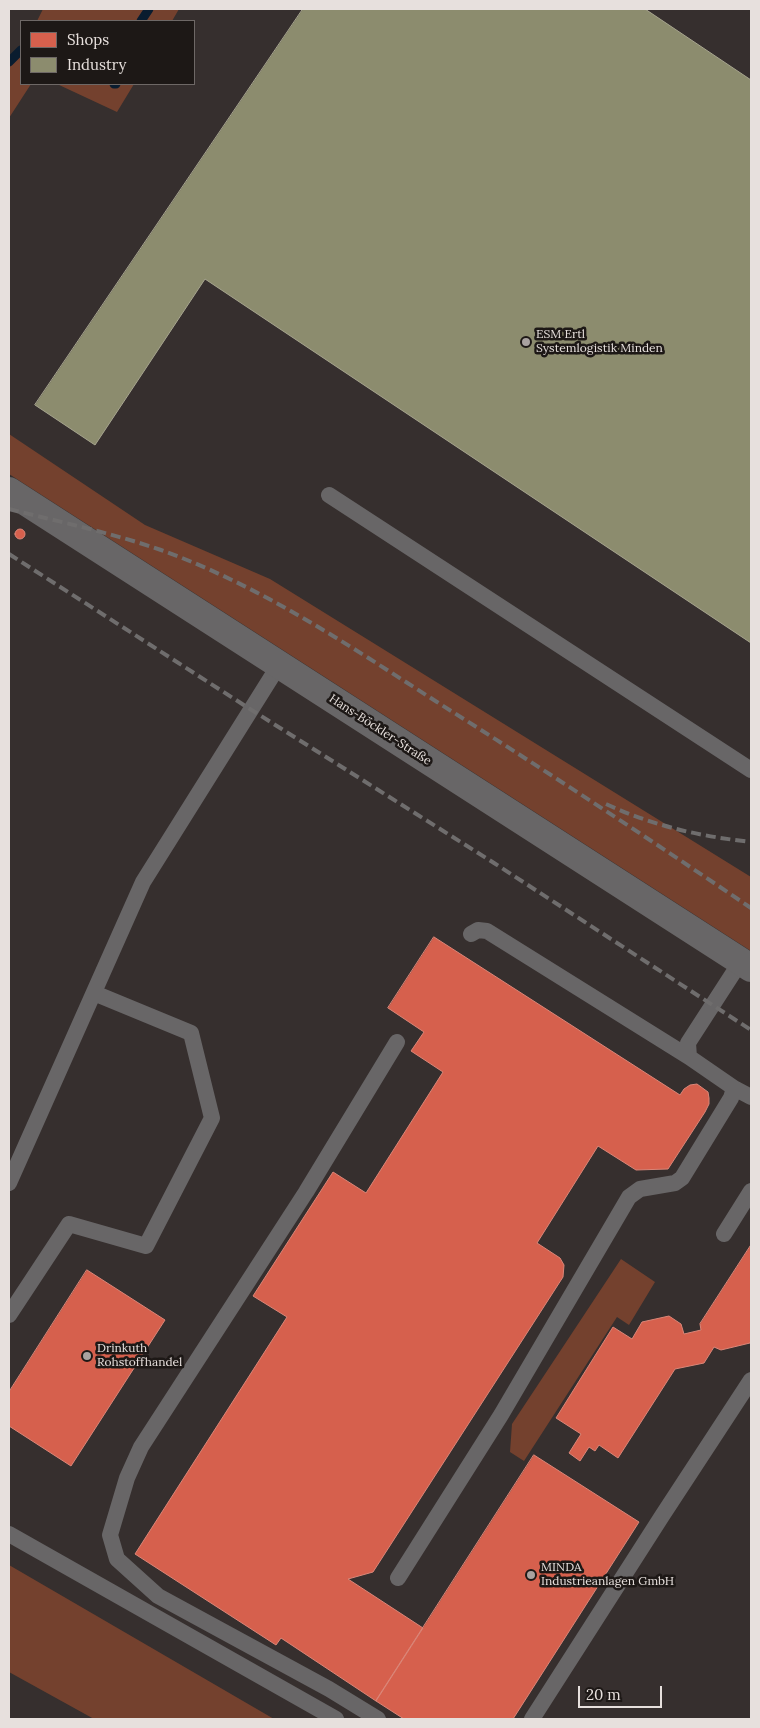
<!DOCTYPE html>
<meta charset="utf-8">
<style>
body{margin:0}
#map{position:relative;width:760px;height:1728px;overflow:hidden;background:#362f2e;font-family:Lora,serif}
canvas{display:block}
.frame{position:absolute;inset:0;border:10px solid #e7e0dd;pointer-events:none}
.legend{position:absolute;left:20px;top:20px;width:175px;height:65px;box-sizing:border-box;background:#1d1816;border:1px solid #6e6866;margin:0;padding:6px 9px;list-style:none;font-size:15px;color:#e7e0dd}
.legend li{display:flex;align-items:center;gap:10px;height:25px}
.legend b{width:25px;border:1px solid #6e6866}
.scale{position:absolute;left:578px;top:1686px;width:84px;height:22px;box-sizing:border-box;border:2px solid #e7e0dd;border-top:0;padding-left:6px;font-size:15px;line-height:18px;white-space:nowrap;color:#e7e0dd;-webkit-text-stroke:4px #1d1816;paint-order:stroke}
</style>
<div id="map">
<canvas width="760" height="1728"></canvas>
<div class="frame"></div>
<ul class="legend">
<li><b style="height:14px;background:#d6604d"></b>Shops</li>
<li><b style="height:14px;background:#8c8c6e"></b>Industry</li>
</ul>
<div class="scale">20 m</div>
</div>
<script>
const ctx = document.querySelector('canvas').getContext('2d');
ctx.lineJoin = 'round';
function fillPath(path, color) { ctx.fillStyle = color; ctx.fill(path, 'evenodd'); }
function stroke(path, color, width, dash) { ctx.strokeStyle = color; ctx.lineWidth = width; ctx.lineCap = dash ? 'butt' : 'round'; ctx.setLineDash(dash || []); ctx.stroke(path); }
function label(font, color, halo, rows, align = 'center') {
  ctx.font = font + ' Lora,serif'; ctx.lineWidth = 5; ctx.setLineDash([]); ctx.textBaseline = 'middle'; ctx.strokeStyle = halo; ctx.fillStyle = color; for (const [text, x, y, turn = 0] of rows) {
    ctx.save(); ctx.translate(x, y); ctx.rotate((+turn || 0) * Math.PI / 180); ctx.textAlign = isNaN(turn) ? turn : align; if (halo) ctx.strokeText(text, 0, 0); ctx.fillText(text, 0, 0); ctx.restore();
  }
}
fillPath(new Path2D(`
 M43 9H179L172 21H37Z
 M21 47V84H31L9 118V62Z
 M57 84H134L117 112Z
 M9 434 145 525 270 579 751 877V951L9 474Z
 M621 1259 655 1282 629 1325 617 1317 524 1461 510 1452 512 1424Z
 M9 1565 274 1719H94L9 1672Z`), '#74412e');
const shops = new Path2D(`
 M15 534a5 5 0 1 1 10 0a5 5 0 1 1-10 0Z
 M434 937 680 1095 684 1089 690 1085 697 1084 708 1092 709 1098V1104L705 1112 668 1169 636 1170 598 1146 537 1243 560 1258 564 1265 563 1277 373 1572 348 1579 423 1628 376 1701 281 1638 276 1645 135 1554 287 1317 253 1296 333 1172 366 1193 443 1072 411 1051 424 1032 388 1008Z
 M751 1245V1341L750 1343 721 1350 714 1347 704 1363 675 1369 618 1458 599 1445 595 1451 589 1447 580 1461 569 1453 581 1434 556 1418 613 1327 632 1339 642 1322 669 1316 681 1324 684 1334 701 1330 700 1324Z
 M87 1270 165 1320 71 1466 9 1426V1392Z
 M534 1455 639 1522 513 1719H404L376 1701Z`);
fillPath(shops, '#d6604d');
stroke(shops, '#db8678', 1);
const industry = new Path2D(`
 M303 9H645L751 80V643L205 279 95 445 35 405Z`);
fillPath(industry, '#8c8c6e');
stroke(industry, '#a7a58f', 1);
stroke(new Path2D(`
 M141 21 149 9
 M9 62 21 50
 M114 84H116`), '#0a1c2f', 9);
stroke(new Path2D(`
 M329 495 751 770
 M471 934 478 930 487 931 689 1057
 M734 1088 751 1097
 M9 1183 143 882 279 665
 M724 1234 751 1191
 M9 1315 69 1224 146 1246 212 1118 191 1033 94 993
 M9 1534 336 1719
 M398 1578 501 1415 629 1197 640 1189 675 1183 682 1178 731 1098 734 1088 689 1057 688 1043 741 961
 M378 1719 329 1689 158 1596 117 1559 110 1535 127 1478 141 1447 306 1192 397 1042
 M532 1719 662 1516 751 1380`), '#686667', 16);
stroke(new Path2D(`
 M9 491 751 968`), '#686667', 28);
stroke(new Path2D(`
 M9 509C60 522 112 533 161 550 261 586 348 645 437 702 543 769 648 838 751 908
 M9 554 250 709 494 863 751 1030
 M606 804C654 826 698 836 751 842`), '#6f6d6d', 4, [10, 5]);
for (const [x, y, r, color] of [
 [526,342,5,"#a9a2a0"],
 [87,1356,5,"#a9a2a0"],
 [531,1575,5,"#a9a2a0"]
]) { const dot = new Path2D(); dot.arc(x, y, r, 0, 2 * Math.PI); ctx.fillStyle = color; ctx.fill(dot); stroke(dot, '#1d1816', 2); }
label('12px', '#e7e0dd', '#1d1816', [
 ["ESM Ertl",536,335],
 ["Systemlogistik Minden",536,349],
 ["Drinkuth",97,1349],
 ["Rohstoffhandel",97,1363],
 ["MINDA",541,1568],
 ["Industrieanlagen GmbH",541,1582]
], 'left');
label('12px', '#e7e0dd', '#1d1816', [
 ["Hans-Böckler-Straße",380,730,33]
]);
</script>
